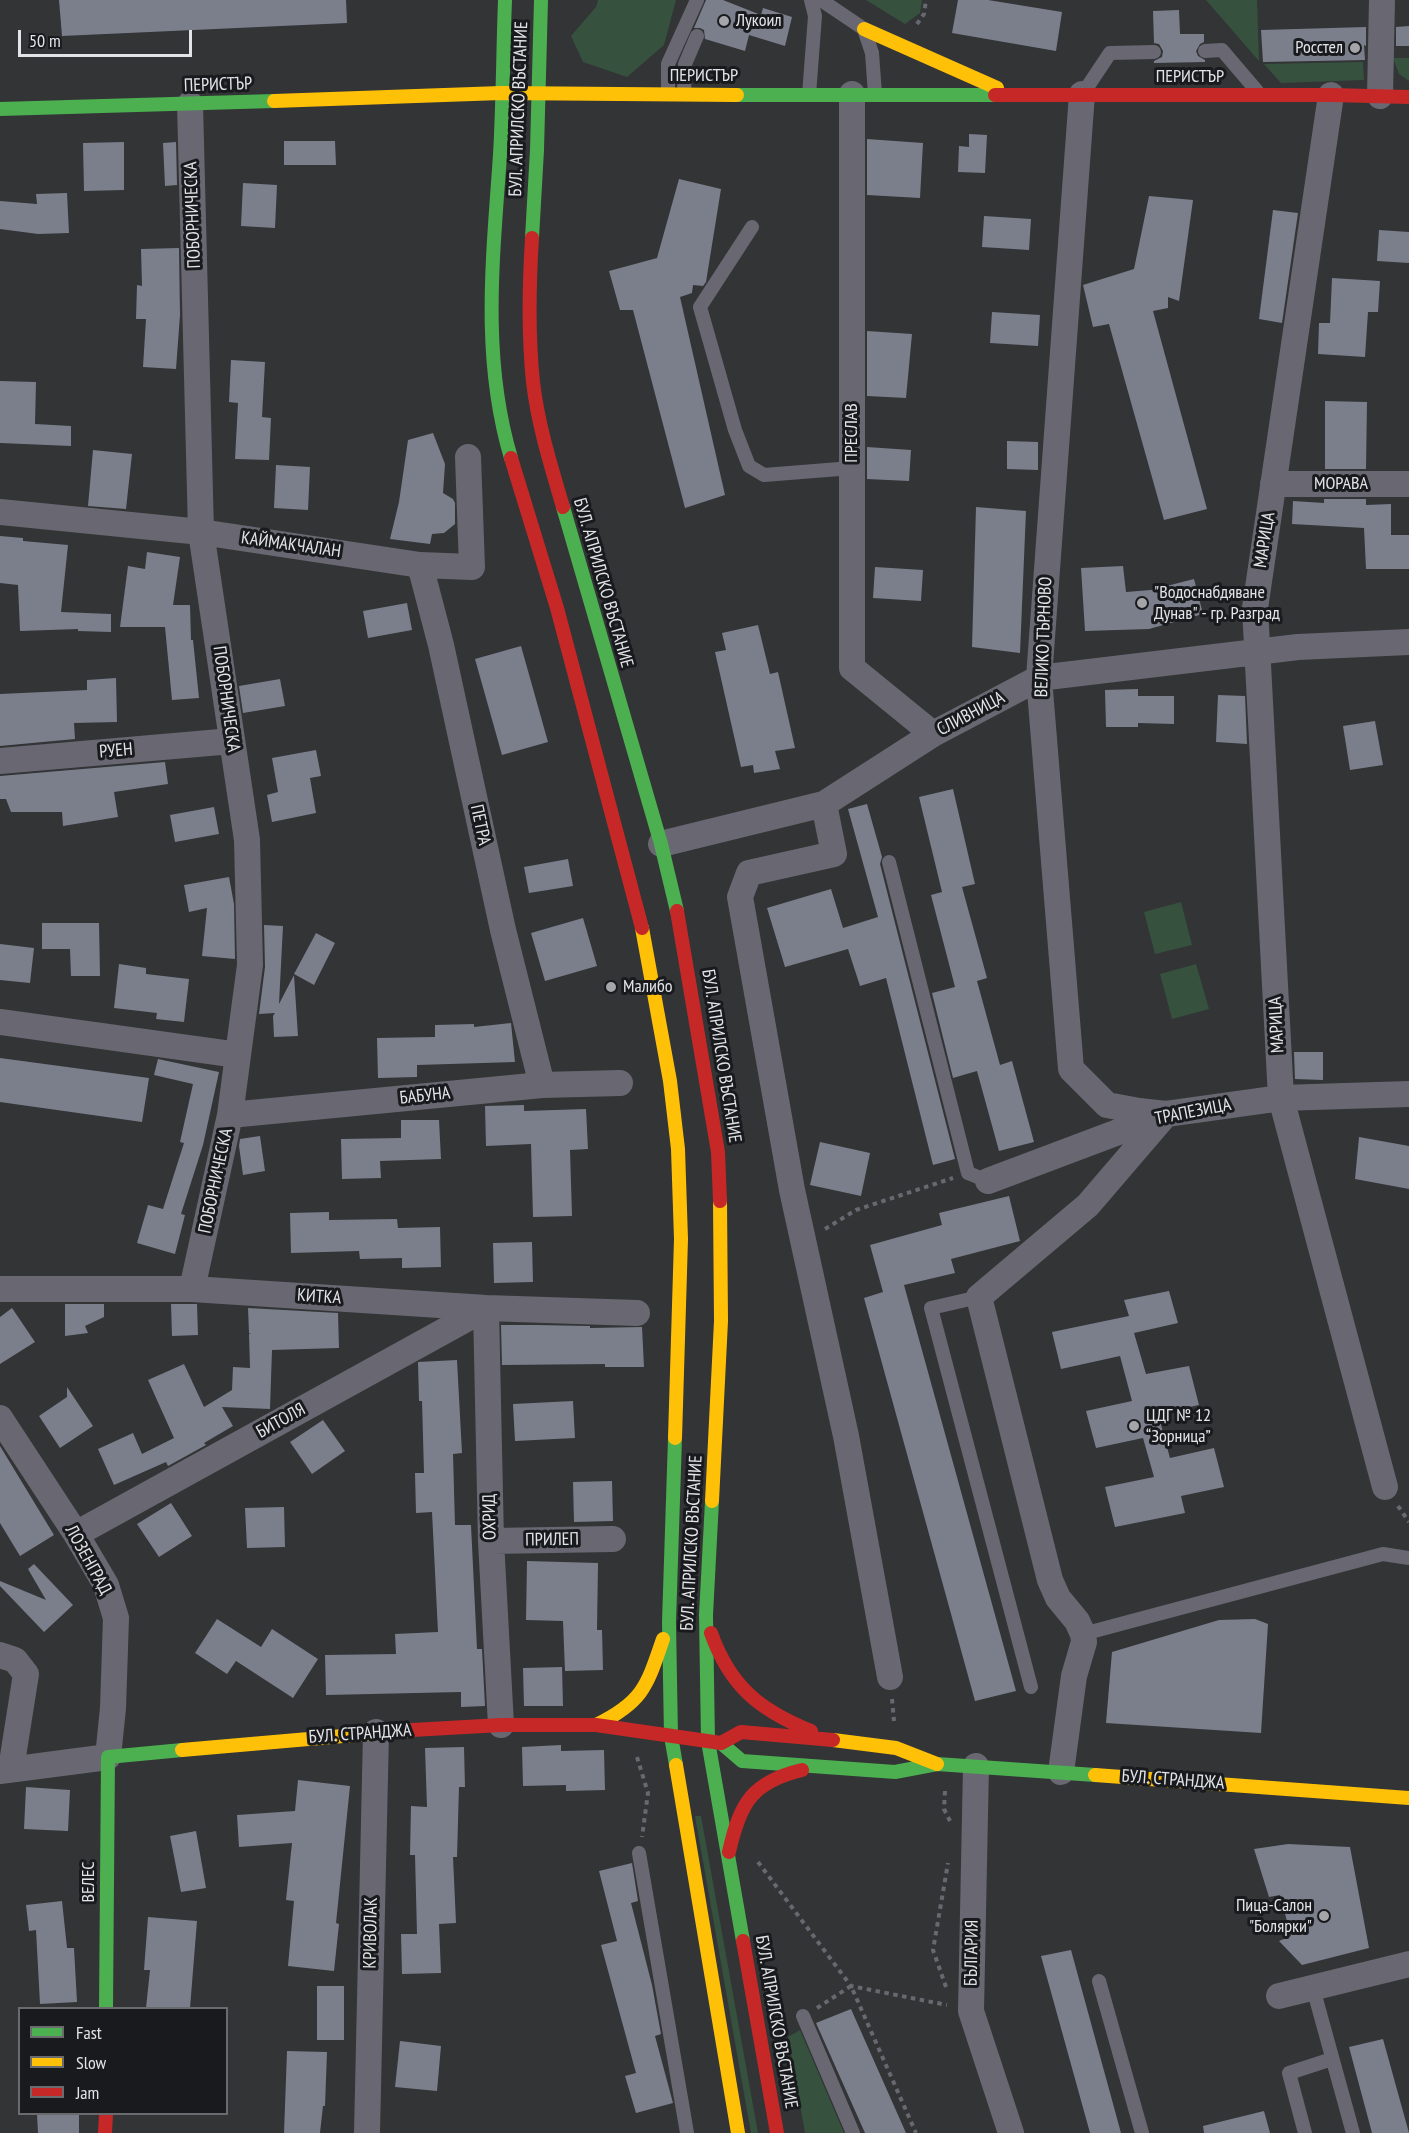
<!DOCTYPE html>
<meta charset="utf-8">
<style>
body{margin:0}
#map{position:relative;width:1409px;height:2133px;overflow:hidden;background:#323436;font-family:"PT Sans Narrow",sans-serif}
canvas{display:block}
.legend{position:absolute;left:18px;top:2007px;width:210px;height:108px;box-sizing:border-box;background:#191a1d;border:2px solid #6a6b6e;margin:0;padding:8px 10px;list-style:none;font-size:18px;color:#e3e4e8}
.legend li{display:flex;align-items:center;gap:12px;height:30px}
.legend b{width:30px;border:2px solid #6a6b6e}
.scale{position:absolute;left:18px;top:30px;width:174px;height:27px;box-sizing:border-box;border:3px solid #e3e4e8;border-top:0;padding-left:8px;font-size:18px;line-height:21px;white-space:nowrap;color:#e3e4e8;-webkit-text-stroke:4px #191a1d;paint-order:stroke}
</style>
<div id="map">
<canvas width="1409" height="2133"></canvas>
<ul class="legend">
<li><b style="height:8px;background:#4caf50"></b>Fast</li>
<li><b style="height:8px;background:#ffc107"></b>Slow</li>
<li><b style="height:8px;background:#c62828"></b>Jam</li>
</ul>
<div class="scale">50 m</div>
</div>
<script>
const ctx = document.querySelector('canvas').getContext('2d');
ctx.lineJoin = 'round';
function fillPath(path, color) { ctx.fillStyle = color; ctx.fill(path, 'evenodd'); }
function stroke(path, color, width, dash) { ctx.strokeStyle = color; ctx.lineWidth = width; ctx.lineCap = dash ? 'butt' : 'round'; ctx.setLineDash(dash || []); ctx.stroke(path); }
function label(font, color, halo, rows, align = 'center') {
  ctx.font = font + ' "PT Sans Narrow",sans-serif'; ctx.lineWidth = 6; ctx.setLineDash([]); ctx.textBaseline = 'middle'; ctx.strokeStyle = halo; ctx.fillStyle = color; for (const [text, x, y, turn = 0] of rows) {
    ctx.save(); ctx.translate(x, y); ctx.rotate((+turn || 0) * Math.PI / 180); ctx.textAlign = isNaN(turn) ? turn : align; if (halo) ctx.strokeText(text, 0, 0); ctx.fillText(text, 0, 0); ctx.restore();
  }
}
fillPath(new Path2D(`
 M598 0H676L664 45 627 77 583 62 571 36 596 7Z
 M866 0H922L920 13 905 24Z
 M1206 0H1257L1259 61Z
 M1393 58H1409V81L1399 74Z
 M1363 62 1364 80 1281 83 1264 64Z
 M1181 902 1192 945 1155 954 1144 912Z
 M1196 964 1209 1009 1172 1019 1160 974Z
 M695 1816H701L758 2133H751Z
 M800 2030 844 2133H805L788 2037Z`), '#36523e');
fillPath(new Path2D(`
 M59 0H346L347 23 62 36Z
 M706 0H723L761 15 763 8 792 17 785 46 749 35 745 51 705 39 704 30 700 28H694Z
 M958 0H988L1062 12 1056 51 952 33Z
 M1179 10 1180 34H1204V42L1200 44 1196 51 1198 56 1205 60V62L1154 63V61L1162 57 1163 51 1159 44 1154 43 1153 11Z
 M1409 26V46H1396V27Z
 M1366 27V46L1364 45 1365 60 1263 62 1261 30Z
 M969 134 987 135 985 173 958 172 959 146 969 147Z
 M867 139 923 143 920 198 867 195Z
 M284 141H335L336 165H284Z
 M124 142V190L84 191 83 143Z
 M176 142 177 185 165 186 163 143Z
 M679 179 721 189 706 282 703 286 693 285 692 293 680 297 725 495 685 508 633 310H620L609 271 657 258Z
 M243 183 277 185 275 228 241 226Z
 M67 193 69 233 38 234 0 229V201L37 204 36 194Z
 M1149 196 1193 200 1179 301 1168 297V308L1153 311 1207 509 1164 520 1109 324 1093 327 1083 285 1134 269Z
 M1273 210 1298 213 1282 323 1259 319Z
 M984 216 1031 219 1029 250 982 247Z
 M1379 230 1409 232V263L1377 261Z
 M179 248 180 315 176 369 143 367 146 319H136L137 285 142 286 141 249Z
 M1332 278 1380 281 1378 312H1368L1365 357 1318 354 1319 323H1330Z
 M992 312 1040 315 1038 346 990 343Z
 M867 331 912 334 906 398 867 396Z
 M231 360 265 362 262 417 271 418 269 460 235 459 238 403 229 402Z
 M0 381 36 382 35 424 71 426V446L0 443Z
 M1325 401 1367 402 1366 469H1325Z
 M433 433 445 464 443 493 453 499 455 503V524L444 533 432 534 430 544 390 539 399 502 408 440Z
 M1007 441 1038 442V470L1007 469Z
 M867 447 911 450 909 481 867 479Z
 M93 450 132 454 126 509 88 506Z
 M276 465 310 467 308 510 274 508Z
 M1324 499H1366V505L1391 504V535H1409V569H1366L1364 528 1292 524 1293 501 1324 503Z
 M976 507 1026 511 1020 653 972 647Z
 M0 536 23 538V541L68 545 61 612 111 614V632L78 631V629L20 631 18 585 0 583Z
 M147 552 180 557 173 605H190L191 640H193L199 698 172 700 165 627H120L128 566 145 569Z
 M1123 566 1126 592 1151 590 1194 579 1203 614 1149 629 1085 631 1081 568Z
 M875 567 923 570 921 601 873 598Z
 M407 603 412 630 368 638 363 611Z
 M758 625 770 674 778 672 795 748 775 751 780 769 754 773 753 765 741 767 715 652 726 650 722 633Z
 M521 646 548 742 502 755 475 659Z
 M116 678 117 722 74 723 75 739 0 746V694L87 690V680Z
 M280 679 285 706 243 713 239 686Z
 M1138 689V696H1174V724L1138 723V727H1106L1105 690Z
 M1218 695 1245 696 1247 744 1216 742Z
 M1375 721 1383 765 1350 770 1343 726Z
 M316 750 321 776 310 778 316 813 272 822 267 795 278 792 272 758Z
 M165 762 168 784 114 792 118 817 63 826 62 812H11L6 799H0V776Z
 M953 789 975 884 962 887 987 978 977 981 1000 1065 1012 1061 1034 1142 999 1151 977 1071 953 1078 932 993 955 987 931 895 942 892 919 797Z
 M867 804 882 857 880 864 955 1159 933 1165 886 978 860 986 848 949 785 967 767 908 831 889 843 928 878 917 848 809Z
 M214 807 219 834 175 842 170 815Z
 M568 859 573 886 529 893 524 867Z
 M229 877 234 904 235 959 202 956 207 908 189 912 184 885Z
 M583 918 597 966 545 981 531 933Z
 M42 923H99L100 976H71L70 949H42Z
 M264 925 283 926 279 1004 294 975 298 1036 274 1037 273 1016 275 1013 259 1014 265 967Z
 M316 933 335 943 314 985 294 974Z
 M0 944 34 948 30 983 0 980Z
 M119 964 146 968V974L189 979 184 1022 156 1019 157 1013 114 1008Z
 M511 1023 515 1062 417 1065V1077L378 1078 377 1038 435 1037V1025L474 1024V1027Z
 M1294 1052H1323V1080L1295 1079Z
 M0 1058 149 1078 142 1122 0 1102Z
 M158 1059 219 1072 203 1145 181 1214 185 1215 175 1254 137 1243 148 1205 163 1209 184 1143 180 1142 193 1084 154 1075Z
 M524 1105V1111L586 1109 588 1149 570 1150 572 1216 533 1217 531 1144 486 1146 485 1106Z
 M401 1120H439L441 1159 380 1161 381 1178 342 1179 341 1139 401 1138Z
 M260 1136 265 1171 243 1175 239 1146 240 1139Z
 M1359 1137 1409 1146V1189L1355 1179Z
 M820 1142 870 1153 861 1196 810 1185Z
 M1009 1196 1020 1241 951 1259 955 1273 904 1285 1016 1691 975 1701 864 1298 883 1292 870 1245 942 1225 939 1213Z
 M329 1212V1220L397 1219 398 1228 440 1227 441 1267 402 1268V1258L360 1259 359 1251 291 1253 290 1213Z
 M532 1242 533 1282 494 1283 493 1243Z
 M1169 1291 1178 1323 1134 1333 1146 1374 1189 1366 1199 1405 1158 1414 1170 1458 1214 1448 1224 1487 1181 1496 1185 1513 1115 1527 1105 1487 1154 1477 1143 1438 1096 1448 1086 1411 1132 1401 1120 1356 1061 1369 1052 1332 1129 1316 1124 1300Z
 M65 1304H104V1317L85 1326 88 1333 65 1336Z
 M171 1304H197L198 1335 172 1336Z
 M12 1308 35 1342 0 1364V1317Z
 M248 1308 338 1313 339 1348 272 1350 270 1409 222 1407 233 1426 204 1443 206 1445 168 1466 166 1462 114 1485 98 1449 133 1433 142 1454 174 1438 148 1380 184 1364 204 1407 232 1390 233 1367 250 1368 249 1334 251 1333H249Z
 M501 1325H535L590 1326V1328L642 1327 644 1367H605V1364L502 1365Z
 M457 1360 462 1453 453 1454 455 1525H471L477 1649H482L485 1706 461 1707V1692L326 1695 325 1655 396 1654 395 1634 438 1632 432 1512 416 1513 415 1473H424L422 1401H419L418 1362Z
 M67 1387 93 1426 60 1448 39 1416 67 1397Z
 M573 1401 575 1438 515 1441 513 1404Z
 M323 1420 345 1451 312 1474 290 1442Z
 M0 1446 54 1535 20 1556 0 1523Z
 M612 1481 613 1521 574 1522 573 1482Z
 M171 1503 192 1536 159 1557 137 1524Z
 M284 1507 285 1547 247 1548 245 1508Z
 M527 1561 598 1563 597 1630H602L603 1670 565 1671 563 1621 526 1620Z
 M34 1564 73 1605 44 1632 0 1586V1581L46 1600 28 1569Z
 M217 1619 261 1647 272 1629 318 1659 293 1698 236 1661 227 1674 195 1653Z
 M1255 1619 1268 1624 1261 1733 1106 1723 1112 1652 1219 1620Z
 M562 1667 563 1706H524L523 1668Z
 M561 1745V1751L604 1750 605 1790 566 1791V1785L523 1786 522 1747Z
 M464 1747 465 1787H459L457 1857H453L456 1923 439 1924 441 1973 402 1974 401 1934H417L415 1855H410L411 1806 427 1807 425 1748Z
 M298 1780 350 1786 336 1923 339 1924 334 1971 288 1966 294 1901 286 1900 292 1843 239 1847 237 1815 295 1811Z
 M26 1787 70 1790 68 1831 24 1829Z
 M196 1831 206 1888 181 1892 170 1836Z
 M1288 1844 1350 1847 1369 1948 1302 1965 1279 1941 1291 1936 1280 1895 1269 1897 1254 1849Z
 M632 1863 638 1901 631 1903 652 1985 661 2034 655 2036 673 2103 636 2113 625 2076 636 2073 601 1945 617 1941 599 1871Z
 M62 1901 67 1948H74L77 2002 40 2004 36 1930 29 1931 26 1905Z
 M148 1917 197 1921 190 2008H146L150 1970H144Z
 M1071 1950 1121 2133H1090L1041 1956Z
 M317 1986H344V2040H317Z
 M851 2009 906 2133H865L816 2023Z
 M1383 2039 1409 2133H1372L1349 2047Z
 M400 2041 441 2046 437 2091 395 2087Z
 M287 2051 327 2052 325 2106H323L320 2133H284Z
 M1264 2111 1270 2133H1204L1203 2126Z
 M37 2114H79V2133H38Z`), '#7a7f8b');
stroke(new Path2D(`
 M917 24 924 14 926 0
 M825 1229 856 1210 953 1178
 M1398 1506 1409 1522
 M892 1699 894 1721
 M637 1757 648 1793 642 1837
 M945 1791 944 1809 950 1821
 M758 1862 851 1986 947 2005
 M946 1987 933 1950 948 1863
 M817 2008 851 1986 916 2133`), '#686970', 4, [4.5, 4.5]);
stroke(new Path2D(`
 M821 0 864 29 872 53 875 94
 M1205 51 1222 50 1257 91
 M1084 92 1110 53 1154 52
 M668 94V64L697 0
 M684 94 685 64 697 36
 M809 95 815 16 811 0
 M752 227 700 307 735 430 749 466 764 475 852 468
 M889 862 968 1173 988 1181
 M979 1297 931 1308 1031 1687
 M1083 1634 1383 1554 1409 1558
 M639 1853 687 2133
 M1099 1981 1142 2133
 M1313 1988 1353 2133
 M803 2016 853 2133
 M1305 2133 1289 2073 1332 2059`), '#696872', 14);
stroke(new Path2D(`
 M852 94V668L933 734
 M1082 94 1039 678 1071 1069 1107 1105 1139 1111 1166 1114
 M1331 95 1255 608 1281 1098 1385 1487
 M1380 96 1382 0
 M190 104 201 532 247 840 250 965 230 1115 192 1289
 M1273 484H1409
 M0 512 201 532 420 565 472 567 468 457
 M420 565 441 645 503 930 542 1085
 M0 761 232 741
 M824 804 834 854 749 873 740 897 792 1190 846 1436 890 1677
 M661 844 824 804 933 734 1039 678 1298 647 1409 642
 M0 1022 238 1055
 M230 1115 542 1085 620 1083
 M988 1181 1166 1114 1281 1098 1409 1094
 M0 1289H192L486 1308 637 1313
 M0 1418 76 1534 106 1585 116 1618 113 1708 108 1757 0 1771
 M76 1534 486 1308 491 1541 501 1725
 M491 1541 613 1539
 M0 1655 15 1660 26 1674 11 1769
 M976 1766 971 2011 1011 2133
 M1061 1772 1074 1676 1084 1642 1083 1634 1077 1621 1058 1598 1050 1580 979 1297 1088 1205 1166 1114
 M1279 1996 1409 1964
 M367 2133 376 1732`), '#696872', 26);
stroke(new Path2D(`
 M505 0C503 52 503 103 500 155 493 258 481 357 511 458
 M737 95H995
 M0 109 274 101
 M532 238 537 150 541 0
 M563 507 661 844 677 911
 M675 1438 669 1622 671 1736 676 1765
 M712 1501 706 1615 708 1741 743 1941
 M721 1743 742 1761 895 1772 937 1764 1095 1775
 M106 2008 108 1757 182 1750`), '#4caf50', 14);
stroke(new Path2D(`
 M864 29 997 88
 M274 101 501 93 737 95
 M642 928 670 1081 678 1149 681 1239 675 1438
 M712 1501 721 1321 720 1201
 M596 1725C643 1702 647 1686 663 1639
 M833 1740 896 1748 937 1764
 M182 1750 412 1730
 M676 1765 738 2133
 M1095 1775 1409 1798`), '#ffc107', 14);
stroke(new Path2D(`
 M995 95H1331L1409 97
 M532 238C529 286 528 334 533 382 538 425 551 466 563 507
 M511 458 557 608 642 928
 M677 911 718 1152 720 1201
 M711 1633C730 1686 759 1710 811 1731
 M412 1730 501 1725H596L721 1743 741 1732 833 1740
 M729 1852C740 1803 752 1782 802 1770
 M743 1941 777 2133
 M105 2133 106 2114`), '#c62828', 14);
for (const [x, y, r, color] of [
 [724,21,6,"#a5a6aa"],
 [1355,48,6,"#a5a6aa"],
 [1142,603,6,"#a5a6aa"],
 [611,987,6,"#a5a6aa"],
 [1134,1426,6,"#a5a6aa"],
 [1324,1916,6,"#a5a6aa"]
]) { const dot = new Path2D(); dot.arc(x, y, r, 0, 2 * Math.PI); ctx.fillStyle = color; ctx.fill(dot); stroke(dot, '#191a1d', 2); }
label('18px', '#e3e4e8', '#191a1d', [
 ["Лукоил",736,21],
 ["Росстел",1343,48,"right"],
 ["\"Водоснабдяване",1154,593],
 ["Дунав\" - гр. Разград",1154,614],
 ["Малибо",623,987],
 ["ЦДГ № 12",1146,1416],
 ["“Зорница”",1146,1437],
 ["Пица-Салон",1312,1906,"right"],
 ["\"Болярки\"",1312,1927,"right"]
], 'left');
label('18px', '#e3e4e8', '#191a1d', [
 ["ПЕРИСТЪР",704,76],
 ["ПЕРИСТЪР",1190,77],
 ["ПЕРИСТЪР",218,85,-2],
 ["БУЛ. АПРИЛСКО ВЪСТАНИЕ",519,109,-88],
 ["ПОБОРНИЧЕСКА",193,215,-92],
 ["ПРЕСЛАВ",852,433,-90],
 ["МОРАВА",1341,484],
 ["МАРИЦА",1265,540,-81],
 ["КАЙМАКЧАЛАН",291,545,8],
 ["БУЛ. АПРИЛСКО ВЪСТАНИЕ",603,583,74],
 ["ВЕЛИКО ТЪРНОВО",1044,637,-88],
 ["ПОБОРНИЧЕСКА",226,699,82],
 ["СЛИВНИЦА",971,714,-28],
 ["РУЕН",116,751,-5],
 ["ПЕТРА",480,825,78],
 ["МАРИЦА",1277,1025,-93],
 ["БУЛ. АПРИЛСКО ВЪСТАНИЕ",721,1056,81],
 ["БАБУНА",425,1096,-6],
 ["ТРАПЕЗИЦА",1193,1112,-11],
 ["ПОБОРНИЧЕСКА",216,1181,-78],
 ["КИТКА",319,1297,4],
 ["БИТОЛЯ",281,1421,-29],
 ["ОХРИД",490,1517,-91],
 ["ПРИЛЕП",552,1540,-1],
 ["БУЛ. АПРИЛСКО ВЪСТАНИЕ",692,1543,-87],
 ["ЛОЗЕНГРАД",88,1560,61],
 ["БУЛ. СТРАНДЖА",360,1734,-4],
 ["БУЛ. СТРАНДЖА",1173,1780,4],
 ["ВЕЛЕС",89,1882,-90],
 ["КРИВОЛАК",371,1933,-89],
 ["БЪЛГАРИЯ",972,1953,-89],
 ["БУЛ. АПРИЛСКО ВЪСТАНИЕ",776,2022,80]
]);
</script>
